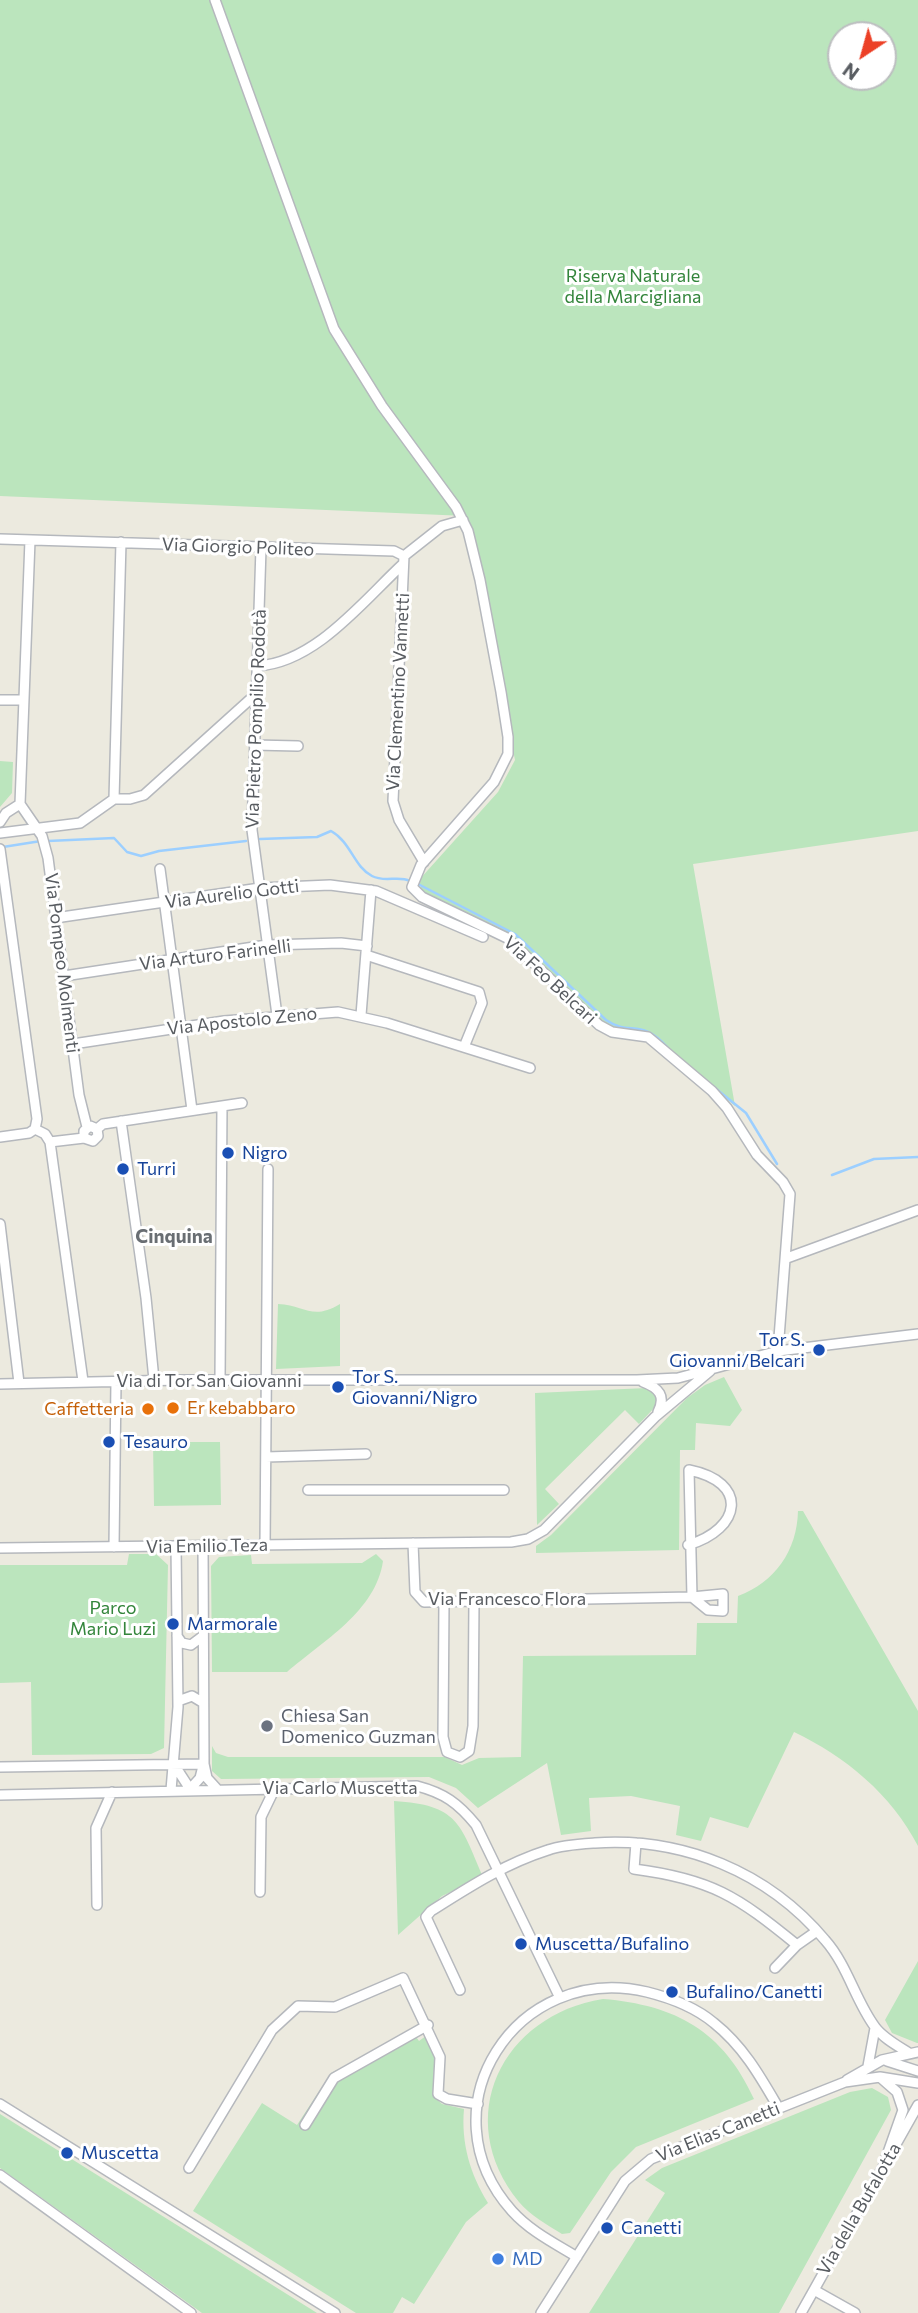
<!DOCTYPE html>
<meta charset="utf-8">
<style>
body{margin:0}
#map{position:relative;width:918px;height:2313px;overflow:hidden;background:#eceadf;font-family:Commissioner,sans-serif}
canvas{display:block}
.north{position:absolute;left:827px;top:21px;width:70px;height:70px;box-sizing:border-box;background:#fff;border:2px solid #bcbec0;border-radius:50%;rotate:216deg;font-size:19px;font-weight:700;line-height:28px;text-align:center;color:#585c61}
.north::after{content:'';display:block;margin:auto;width:24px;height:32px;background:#ec4026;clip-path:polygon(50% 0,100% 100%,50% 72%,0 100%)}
</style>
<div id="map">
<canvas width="918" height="2313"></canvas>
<div class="north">N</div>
</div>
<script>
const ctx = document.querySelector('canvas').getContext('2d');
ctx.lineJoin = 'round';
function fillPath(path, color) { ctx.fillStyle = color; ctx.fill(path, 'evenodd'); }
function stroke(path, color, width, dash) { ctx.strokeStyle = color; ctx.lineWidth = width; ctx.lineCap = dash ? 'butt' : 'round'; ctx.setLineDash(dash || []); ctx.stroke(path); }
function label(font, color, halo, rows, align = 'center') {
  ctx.font = font + ' Commissioner,sans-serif'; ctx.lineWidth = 6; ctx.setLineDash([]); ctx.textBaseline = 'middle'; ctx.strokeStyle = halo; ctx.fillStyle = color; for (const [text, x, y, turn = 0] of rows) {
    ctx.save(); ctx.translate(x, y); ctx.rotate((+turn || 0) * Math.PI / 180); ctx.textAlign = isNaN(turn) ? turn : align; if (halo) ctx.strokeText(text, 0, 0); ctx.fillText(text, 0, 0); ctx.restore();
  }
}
fillPath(new Path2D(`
 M0 0H918V831L693 864 735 1106 665 1048 612 1029 586 1010 511 935 422 892 419 880 498 792 515 760 466 516 0 496ZM841 35H883V77H841Z
 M0 761 13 762 12 793 0 807Z
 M278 1304C305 1305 312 1321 340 1304V1366L276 1369Z
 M724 1377 742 1410 730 1426 696 1423 695 1450H680L679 1550 536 1553V1546L551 1535 687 1398 705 1385Z
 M647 1388 657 1397 655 1407 639 1424 625 1410 545 1489 559 1504 537 1525 535 1393Z
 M153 1442H220L221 1505 154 1506Z
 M798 1511H803L918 1711V1846C891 1794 846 1757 794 1732L748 1828 710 1817 701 1841 676 1835 680 1806 631 1796 589 1798 591 1831 561 1835 547 1763 478 1808 456 1788 429 1777 221 1779 212 1771V1746L216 1753 228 1757H445L462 1765 479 1758 521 1757 523 1656 696 1655 697 1623H737L738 1596C775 1582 797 1551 798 1511Z
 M129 1554H156L168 1565 164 1748 151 1754 32 1755 31 1682 0 1683V1565H127Z
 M376 1554 383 1561C376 1611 323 1641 287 1672H212L211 1566 219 1557 251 1555 252 1564 362 1563Z
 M394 1801C458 1805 460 1823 483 1877L442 1896 398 1935Z
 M918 1961V2043H917L892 2033 885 2020Z
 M603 1999C676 2005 723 2031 754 2099L636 2147 611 2172 570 2233 562 2234C547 2225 530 2215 519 2202 451 2118 502 2015 603 1999Z
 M412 2031 419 2041 430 2033 440 2060 433 2096 442 2104 464 2109C461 2143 470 2174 488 2203L466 2222 414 2304 402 2297 393 2313H356L193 2211 262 2103 297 2125 331 2073Z
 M872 2088 888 2097 891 2110 779 2313H589L665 2193 645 2180 662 2168 850 2092Z
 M0 2114 317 2313H202L0 2168Z`), '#bbe5bd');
stroke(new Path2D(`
 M260 839 317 837 331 831C351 842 354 867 372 876 385 883 398 875 410 881
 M48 841 114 838 127 852 141 856 159 851 246 841
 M3 847 41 841
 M416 883 515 934 606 1020C631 1037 640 1017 668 1048
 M694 1071 746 1113 777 1164
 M832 1175 874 1159 918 1157`), '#9ccfff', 2.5);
const minor = new Path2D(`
 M215 0 334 329 382 406 456 507 468 531 480 580 501 692 508 737V754L494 782 421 865 412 887 422 897 507 938 599 1025 612 1032 648 1037 712 1091 727 1108 757 1155 783 1182 790 1194 778 1351
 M0 539 394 551 404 556
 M261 548 252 830 277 1015
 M404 556 393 801 399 820 424 862
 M404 556 442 526 463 520
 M257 666C315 663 363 601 403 564
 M0 700H24
 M254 745 298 746
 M114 799 121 542
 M20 804 42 836 48 858 79 1095 87 1127
 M20 804 30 540
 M0 822 6 813 20 804
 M0 833 80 823 114 799H130L144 795 256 694
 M0 849 37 1119 35 1129
 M160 869 192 1110
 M55 918 260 888 330 885 376 891 483 937
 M366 955 479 992 482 1003 464 1047
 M64 976 267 945 341 943 367 946
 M361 1015 371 890
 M73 1044 224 1021 338 1012 387 1023 530 1068
 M121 1121 146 1298 154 1380
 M35 1129 45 1134 50 1142 83 1381
 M0 1137 29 1133 35 1129
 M84 1138V1131L90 1126 97 1129 103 1124 242 1103
 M50 1142 84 1138 93 1141 98 1136 97 1129
 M0 1224 19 1383
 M787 1258 918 1210
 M220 1380 222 1106
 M643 1382C659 1388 666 1396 658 1412
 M0 1384 181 1380H637L678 1378 778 1351 918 1334
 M266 1457 366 1454
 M308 1490H504
 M413 1543 415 1592 424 1602 692 1597 723 1594V1611L708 1610 692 1597 689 1470C749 1482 742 1529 688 1545
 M265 1545 268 1169
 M203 1546 204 1764 207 1778 217 1789
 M114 1547 116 1381
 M0 1548 511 1542 528 1539 544 1530 655 1417 710 1371
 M444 1601 443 1737 447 1752 460 1757 469 1751 473 1726 474 1601
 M177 1636 182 1643 191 1645 203 1636
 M178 1701 192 1696 202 1702
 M175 1766 190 1789
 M0 1767 204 1764
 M190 1789 200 1778 203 1766
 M171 1790 178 1707 176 1546
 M0 1795 417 1786C444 1793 458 1803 476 1825L559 1996
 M636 1843 634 1869C711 1879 737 1896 797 1945
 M260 1892 261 1817 275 1788
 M97 1905 96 1828 112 1792
 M775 1968 797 1945 817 1931
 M460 1990 426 1917 431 1911C469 1887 504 1864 548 1850 562 1845 580 1844 595 1843 683 1837 768 1872 825 1940 848 1966 855 2000 875 2027 883 2038 898 2046 909 2053
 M887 2061 918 2071
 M868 2066 875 2028
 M881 2078 897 2092 903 2110 885 2161
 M847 2080 882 2060 918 2052
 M0 2104 335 2313
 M305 2125 334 2078 428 2025
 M189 2168 272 2030 298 2006 335 2007 403 1978 440 2057 438 2094 447 2099 478 2104
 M0 2175 191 2313
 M577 2257C554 2243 530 2231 512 2211 421 2109 516 1961 647 1992 671 1998 695 2007 714 2023 743 2046 760 2076 778 2107
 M814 2290 855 2313
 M541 2313 625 2181 651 2159 845 2082 880 2077 918 2083
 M801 2313 918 2105`);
stroke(minor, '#b5b8bd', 12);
stroke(minor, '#fff', 9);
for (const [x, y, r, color] of [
 [228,1153,7,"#1a4fb4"],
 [123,1169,7,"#1a4fb4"],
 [819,1350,7,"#1a4fb4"],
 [338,1387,7,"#1a4fb4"],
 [173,1408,7,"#e8710a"],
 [148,1409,7,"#e8710a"],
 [109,1442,7,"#1a4fb4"],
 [173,1624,7,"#1a4fb4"],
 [267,1726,7,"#6b7280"],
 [521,1944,7,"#1a4fb4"],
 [672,1992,7,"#1a4fb4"],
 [67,2153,7,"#1a4fb4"],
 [607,2228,7,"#1a4fb4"],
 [498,2259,7,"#3f7fe0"]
]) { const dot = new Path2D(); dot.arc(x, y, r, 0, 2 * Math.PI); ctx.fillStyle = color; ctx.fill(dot); stroke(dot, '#fff', 2.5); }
label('18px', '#33853b', '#fff', [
 ["Riserva Naturale",633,276],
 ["della Marcigliana",633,297],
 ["Parco",113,1608],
 ["Mario Luzi",113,1629]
]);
label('18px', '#585c61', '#fff', [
 ["Via Giorgio Politeo",238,547,2],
 ["Via Clementino Vannetti",398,692,-87],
 ["Via Pietro Pompilio Rodotà",256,719,-88],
 ["Via Aurelio Gotti",232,894,-7],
 ["Via Arturo Farinelli",215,955,-7],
 ["Via Pompeo Molmenti",62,963,83],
 ["Via Feo Belcari",550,980,43],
 ["Via Apostolo Zeno",242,1021,-6],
 ["Via di Tor San Giovanni",209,1381],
 ["Via Emilio Teza",207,1546,-1],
 ["Via Francesco Flora",507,1599],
 ["Via Carlo Muscetta",340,1788],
 ["Via Elias Canetti",718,2132,-22],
 ["Via della Bufalotta",859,2209,-60]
]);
label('18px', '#164399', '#fff', [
 ["Nigro",242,1153],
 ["Turri",137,1169],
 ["Tor S.",805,1340,"right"],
 ["Giovanni/Belcari",805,1361,"right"],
 ["Tor S.",352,1377],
 ["Giovanni/Nigro",352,1398],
 ["Tesauro",123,1442],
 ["Marmorale",187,1624],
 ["Muscetta/Bufalino",535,1944],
 ["Bufalino/Canetti",686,1992],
 ["Muscetta",81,2153],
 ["Canetti",621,2228]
], 'left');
label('18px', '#c56008', '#fff', [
 ["Er kebabbaro",187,1408],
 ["Caffetteria",134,1409,"right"]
], 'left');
label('18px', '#5b616d', '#fff', [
 ["Chiesa San",281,1716],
 ["Domenico Guzman",281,1737]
], 'left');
label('18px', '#366cbe', '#fff', [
 ["MD",512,2259]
], 'left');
label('bold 19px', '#696e73', '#fff', [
 ["Cinquina",174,1237]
]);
</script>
